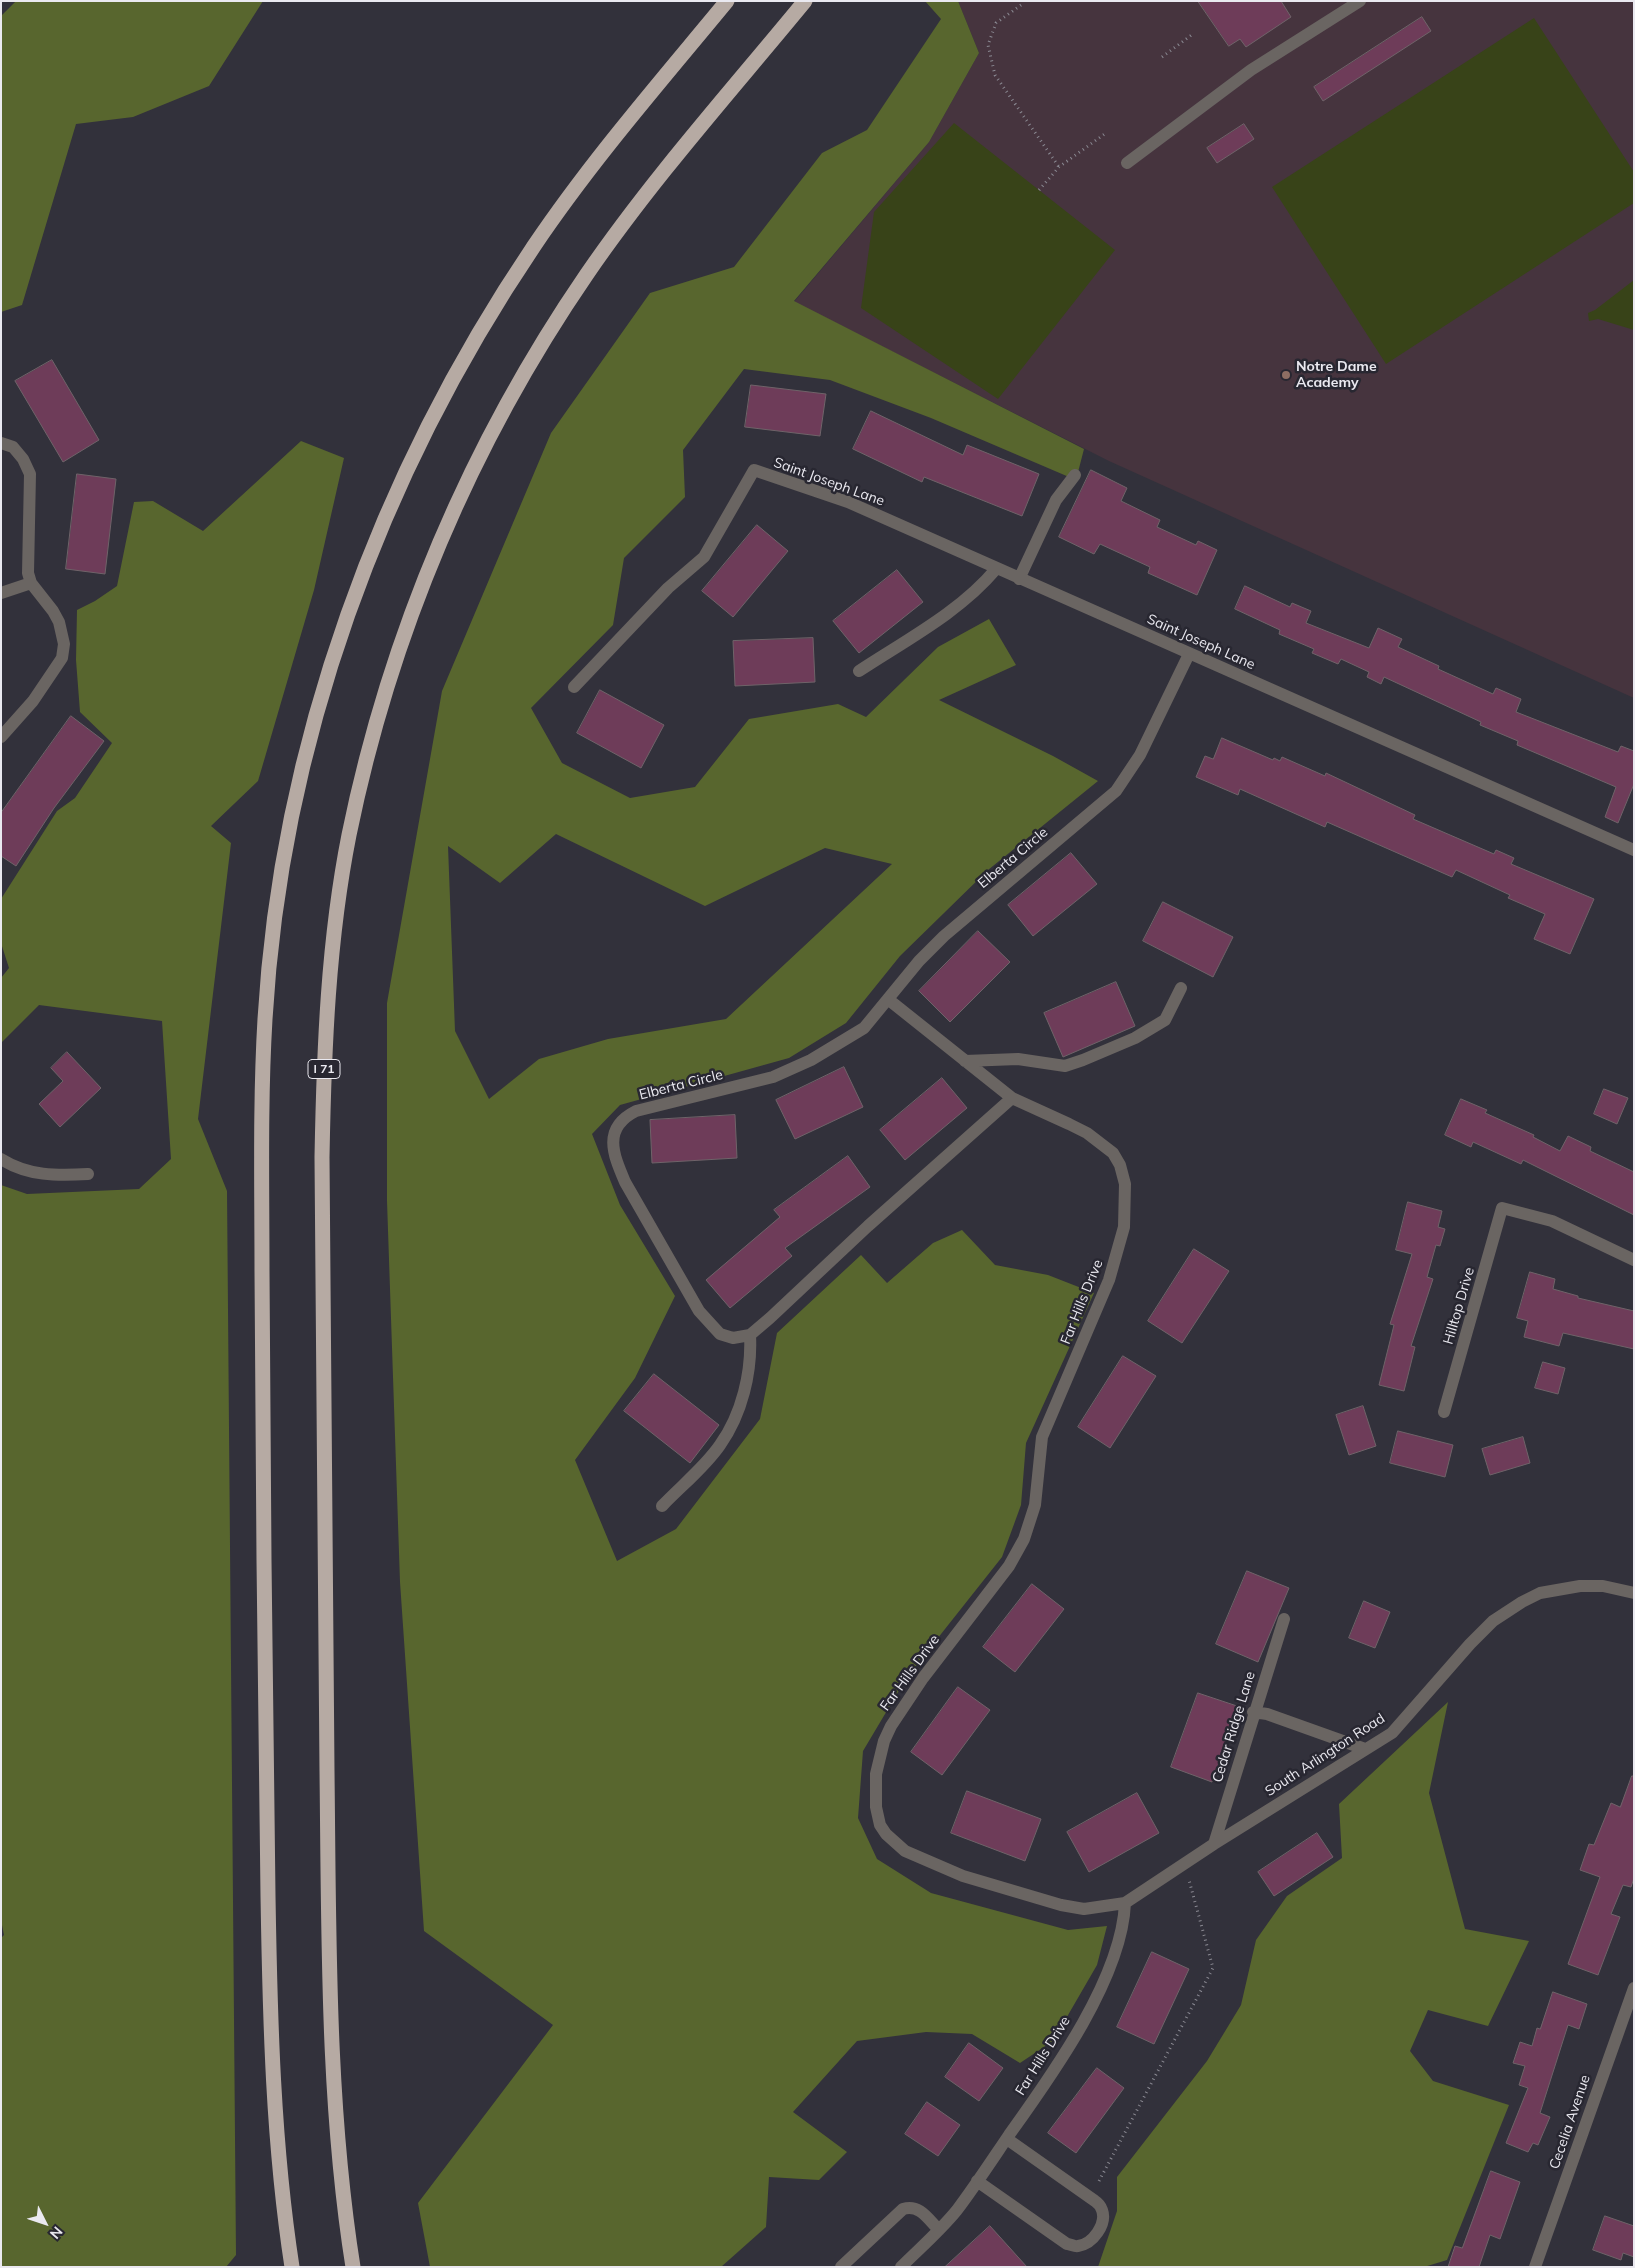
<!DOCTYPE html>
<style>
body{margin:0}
#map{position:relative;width:1635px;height:2268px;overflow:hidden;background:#32313b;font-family:Mulish,sans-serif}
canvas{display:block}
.frame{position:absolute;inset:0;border:2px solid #eae9f0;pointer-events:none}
.north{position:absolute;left:20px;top:2198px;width:50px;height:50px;-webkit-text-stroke:4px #282731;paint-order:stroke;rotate:131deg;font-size:14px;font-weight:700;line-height:20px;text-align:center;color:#eae9f0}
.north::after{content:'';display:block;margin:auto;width:18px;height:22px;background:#eae9f0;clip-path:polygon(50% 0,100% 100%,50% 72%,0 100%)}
</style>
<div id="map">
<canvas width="1635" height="2268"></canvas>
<div class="frame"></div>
<div class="north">N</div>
</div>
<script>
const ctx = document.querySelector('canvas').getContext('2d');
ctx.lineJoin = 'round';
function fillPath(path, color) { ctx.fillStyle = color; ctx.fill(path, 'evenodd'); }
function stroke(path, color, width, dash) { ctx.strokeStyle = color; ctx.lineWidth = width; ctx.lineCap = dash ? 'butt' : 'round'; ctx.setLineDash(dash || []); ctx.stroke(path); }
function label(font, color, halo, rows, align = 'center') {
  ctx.font = font + ' Mulish,sans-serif'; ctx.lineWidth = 5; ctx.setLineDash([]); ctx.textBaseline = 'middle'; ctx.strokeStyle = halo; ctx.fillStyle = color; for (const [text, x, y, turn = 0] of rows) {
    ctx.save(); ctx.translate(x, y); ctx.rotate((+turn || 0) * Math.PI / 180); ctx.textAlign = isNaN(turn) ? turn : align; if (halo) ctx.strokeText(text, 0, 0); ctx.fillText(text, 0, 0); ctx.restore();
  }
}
fillPath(new Path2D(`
 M958 1H1634V698L1109 461 794 302 929 142 979 53Z`), '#46343e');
fillPath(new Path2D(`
 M1534 18 1634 172V203L1386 364 1272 187Z
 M954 123 1115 250 998 399 861 308 874 212Z
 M1634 280V330L1598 319 1589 321 1588 313 1595 310Z`), '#384318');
fillPath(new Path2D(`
 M16 1H263L209 86 133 117 76 124 22 305 1 312V16Z
 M925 1H958L979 53 929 142 794 301 1084 449 1076 480 931 418 830 380 744 369 683 450 685 497 624 558 613 625 531 708 562 763 630 798 695 787 749 719 838 704 866 717 938 647 989 619 1016 665 939 700 1053 756 1098 781 988 870 900 956 846 1023 789 1058 620 1105 592 1134 620 1205 675 1296 635 1378 575 1460 617 1561 676 1529 760 1419 777 1333 861 1255 887 1283 933 1243 962 1230 995 1265 1048 1275 1094 1293 1026 1443 1021 1505 1002 1557 907 1677 863 1751 858 1818 877 1859 931 1893 1068 1930 1107 1926 1097 1965 1053 2041 1020 2063 972 2034 926 2032 857 2041 793 2112 847 2152 819 2180 769 2177 766 2227 721 2267H430L418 2203 553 2025 424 1931 400 1582 387 1201V1003L442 691 551 433 650 293 734 267 822 153 867 130 941 19ZM556 834 705 906 825 848 892 864 726 1019 608 1039 539 1059 489 1099 455 1031 448 846 500 883Z
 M301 441 344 458 314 590 258 781 211 826 231 843 198 1119 227 1191 236 2255 226 2267H1V1938L4 1935 1 1920V1185L27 1194 139 1189 171 1159 162 1021 39 1005 1 1043V978L9 968 1 943V899L57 811 75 798 112 743 80 712 76 660 77 610 95 601 117 586 134 502 153 501 203 531Z
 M1448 1702 1429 1793 1465 1929 1529 1941 1488 2026 1428 2010 1410 2051 1433 2081 1509 2105 1447 2260 1424 2267H1098L1117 2211V2177L1207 2061 1241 2005 1256 1940 1287 1896 1342 1858 1339 1804Z`), '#58662e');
const building = new Path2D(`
 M1198 1H1281L1291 17 1246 47 1240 39 1229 46Z
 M1422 17 1431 31 1323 101 1314 87Z
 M1244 124 1254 139 1217 163 1207 148Z
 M52 360 99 440 63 462 15 381Z
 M751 385 826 394 820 436 745 427Z
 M871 411 963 455 967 445 1039 474 1022 516 924 477 922 482 853 449Z
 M1091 470 1127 488 1121 501 1160 520 1157 527 1196 545 1198 541 1217 550 1197 595 1148 573 1150 567 1100 544 1094 554 1059 537Z
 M77 474 116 479 105 574 66 569Z
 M757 525 788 551 733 617 702 591Z
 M897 570 923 602 859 653 833 621Z
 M1245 586 1290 607 1292 603 1311 611 1306 623 1369 648 1378 628 1402 639 1398 647 1439 666 1438 669 1493 694 1496 688 1521 699 1516 712 1618 752 1621 746 1634 751V784L1618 823 1605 817 1616 787 1517 745 1518 741 1480 725 1481 722 1384 677 1381 684 1367 677 1369 672 1341 659 1338 664 1312 653 1314 649 1279 634 1280 630 1235 609Z
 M813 638 815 682 735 686 733 641Z
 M600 690 664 725 641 768 577 733Z
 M71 716 104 741 54 808 16 866 1 856V813Z
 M1222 738 1273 760 1274 758 1280 761 1282 757 1325 776 1326 773 1415 815 1413 819 1494 854 1496 850 1514 858 1511 864 1594 899 1570 954 1534 939 1545 914 1508 898 1510 895 1456 870 1452 877 1327 822 1325 827 1240 789 1238 795 1196 777 1205 756 1213 759Z
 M1071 853 1097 884 1033 936 1008 905Z
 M1163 902 1233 937 1213 977 1143 941Z
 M978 931 1010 962 950 1022 919 991Z
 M1116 982 1135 1026 1063 1057 1044 1013Z
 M67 1052 101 1088 60 1127 39 1104 63 1081 51 1068Z
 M844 1067 863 1107 795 1139 776 1100Z
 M942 1078 967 1108 905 1160 880 1130Z
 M1604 1089 1628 1098 1617 1124 1594 1114Z
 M1461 1099 1487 1110 1485 1113 1534 1135 1533 1137 1560 1151 1568 1136 1591 1147 1590 1151 1634 1172V1215L1523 1160 1521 1164 1473 1142 1471 1147 1445 1135Z
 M735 1115 737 1158 652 1163 650 1120Z
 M848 1156 870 1187 785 1248 792 1256 730 1308 706 1280 780 1217 774 1210Z
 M1408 1202 1442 1211 1438 1227 1445 1229 1440 1246 1436 1245 1427 1277 1433 1279 1411 1346 1415 1347 1404 1391 1379 1385 1394 1325 1390 1324 1412 1254 1396 1250Z
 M1194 1249 1229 1271 1182 1343 1148 1321Z
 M1530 1272 1555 1279 1553 1289 1578 1296V1298L1634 1311V1349L1563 1333 1559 1346 1524 1337 1528 1321 1517 1318Z
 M1123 1356 1156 1376 1110 1448 1078 1427Z
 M1543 1362 1565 1368 1558 1394 1535 1388Z
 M654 1374 719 1425 690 1463 624 1411Z
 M1363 1406 1376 1446 1349 1455 1336 1415Z
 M1398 1431 1453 1445 1445 1477 1390 1463Z
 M1523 1437 1530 1463 1490 1475 1482 1449Z
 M1247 1571 1289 1588 1258 1662 1216 1644Z
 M1032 1584 1064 1609 1015 1672 983 1647Z
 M1364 1601 1390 1612 1375 1648 1349 1638Z
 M958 1687 990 1710 942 1775 911 1752Z
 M1198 1693 1240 1707 1212 1782 1171 1767Z
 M1632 1776H1634V1878L1631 1887 1623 1885 1611 1914 1620 1917 1598 1975 1568 1964 1600 1877 1580 1870 1589 1844 1594 1845 1611 1803 1620 1807Z
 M967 1791 1041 1819 1025 1861 951 1833Z
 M1137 1793 1159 1833 1089 1872 1067 1832Z
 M1317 1833 1333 1857 1274 1896 1258 1872Z
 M1152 1952 1189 1969 1154 2044 1117 2027Z
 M1553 1992 1587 2004 1579 2029 1568 2025 1540 2113 1550 2117 1538 2145 1533 2143 1528 2152 1506 2143 1528 2088 1519 2085 1525 2066 1513 2063 1520 2042 1532 2046 1537 2028 1540 2029Z
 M969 2043 1003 2068 979 2101 945 2077Z
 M1097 2068 1124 2088 1076 2153 1048 2133Z
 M927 2102 960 2125 938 2156 905 2134Z
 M1491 2171 1520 2182 1500 2239 1490 2235 1479 2267H1448L1455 2246 1462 2248Z
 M1605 2216 1634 2226V2257L1623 2253 1621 2260 1593 2250Z
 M990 2226 1027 2267H945Z`);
fillPath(building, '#6e3c59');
stroke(building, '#6f6369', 1);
stroke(new Path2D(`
 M1021 5 996 23 988 45 995 75 1059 167
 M1162 57 1193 34
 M1039 190 1059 167 1106 133
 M1099 2181 1213 1968 1189 1880`), '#8b8a93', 3, [1, 4]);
stroke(new Path2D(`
 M1127 163 1251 70 1360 1
 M1 443 13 447 23 459 30 474 28 573 31 583 53 611 59 622 64 644 62 658 33 701 1 737
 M1019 579 1056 500 1075 475
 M1 593 31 583
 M859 671C906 640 960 612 996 569
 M574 687 668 588 704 557 754 470 848 502 1634 850
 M889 1000 1012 1098 1069 1124 1087 1133 1113 1153 1120 1165 1125 1184 1124 1227 1109 1280 1042 1437 1035 1505 1024 1539 1009 1566 923 1678 891 1726 884 1741 876 1774V1807L880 1825 886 1834 905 1851 963 1876 1061 1905 1084 1909 1125 1903
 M965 1061 1018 1059 1065 1066 1083 1060 1135 1038 1165 1020 1181 988
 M1012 1098 868 1226 770 1318 750 1335 733 1338 720 1334 699 1311 625 1182C613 1154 602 1128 636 1111L773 1077 811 1060 864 1028 919 961 944 936 1116 791 1140 755 1189 654
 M1 1159C28 1176 57 1176 88 1174
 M1444 1412 1502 1208 1552 1221 1634 1260
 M662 1506C681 1486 705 1467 720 1445 742 1414 752 1372 750 1335
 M1253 1712 1267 1714 1365 1749
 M1214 1844 1284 1619
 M1125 1903 1214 1844 1392 1733 1470 1644 1493 1621 1522 1602 1540 1593 1580 1586H1603L1634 1593
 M977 2181 1067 2244C1070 2244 1075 2247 1078 2246 1093 2244 1107 2224 1102 2210 1101 2207 1098 2203 1095 2201L1007 2139
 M841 2267 903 2209C920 2204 928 2219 939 2230
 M901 2267C920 2248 940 2231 957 2210 975 2186 992 2160 1009 2135 1052 2075 1122 1978 1125 1903
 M1535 2267 1634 1988`), '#6a6562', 12);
stroke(new Path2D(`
 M292 2267C273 2143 270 2020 268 1896 267 1784 265 1672 264 1560 264 1463 263 1367 262 1271 262 1188 260 1103 265 1019 281 744 380 474 534 246 592 160 661 81 727 1
 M353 2267C327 2103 329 1936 327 1771 325 1566 324 1361 322 1157 324 1049 328 941 349 835 390 634 471 443 587 274 653 178 731 91 805 1`), '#b6aaa3', 15);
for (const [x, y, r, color] of [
 [1286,375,5,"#8d6e63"]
]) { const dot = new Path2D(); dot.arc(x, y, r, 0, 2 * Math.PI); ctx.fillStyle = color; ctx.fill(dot); stroke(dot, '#282731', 2); }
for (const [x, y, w] of [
 [324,1069,32]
]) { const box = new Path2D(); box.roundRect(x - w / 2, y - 9.5, w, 19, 4); ctx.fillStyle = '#282731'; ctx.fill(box); stroke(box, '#eae9f0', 1); }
label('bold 12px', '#eae9f0', null, [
 ["I 71",324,1069]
]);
label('bold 14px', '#eae9f0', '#282731', [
 ["Notre Dame",1296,367],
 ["Academy",1296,383]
], 'left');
label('14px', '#eae9f0', '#282731', [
 ["Saint Joseph Lane",829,482,20],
 ["Saint Joseph Lane",1201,642,24],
 ["Elberta Circle",1013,858,-40],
 ["Elberta Circle",681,1085,-14],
 ["Far Hills Drive",1082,1302,-68],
 ["Hilltop Drive",1459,1306,-74],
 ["Far Hills Drive",910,1673,-54],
 ["Cedar Ridge Lane",1234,1727,-73],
 ["South Arlington Road",1325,1755,-33],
 ["Far Hills Drive",1043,2056,-58],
 ["Cecelia Avenue",1570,2122,-71]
]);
</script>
